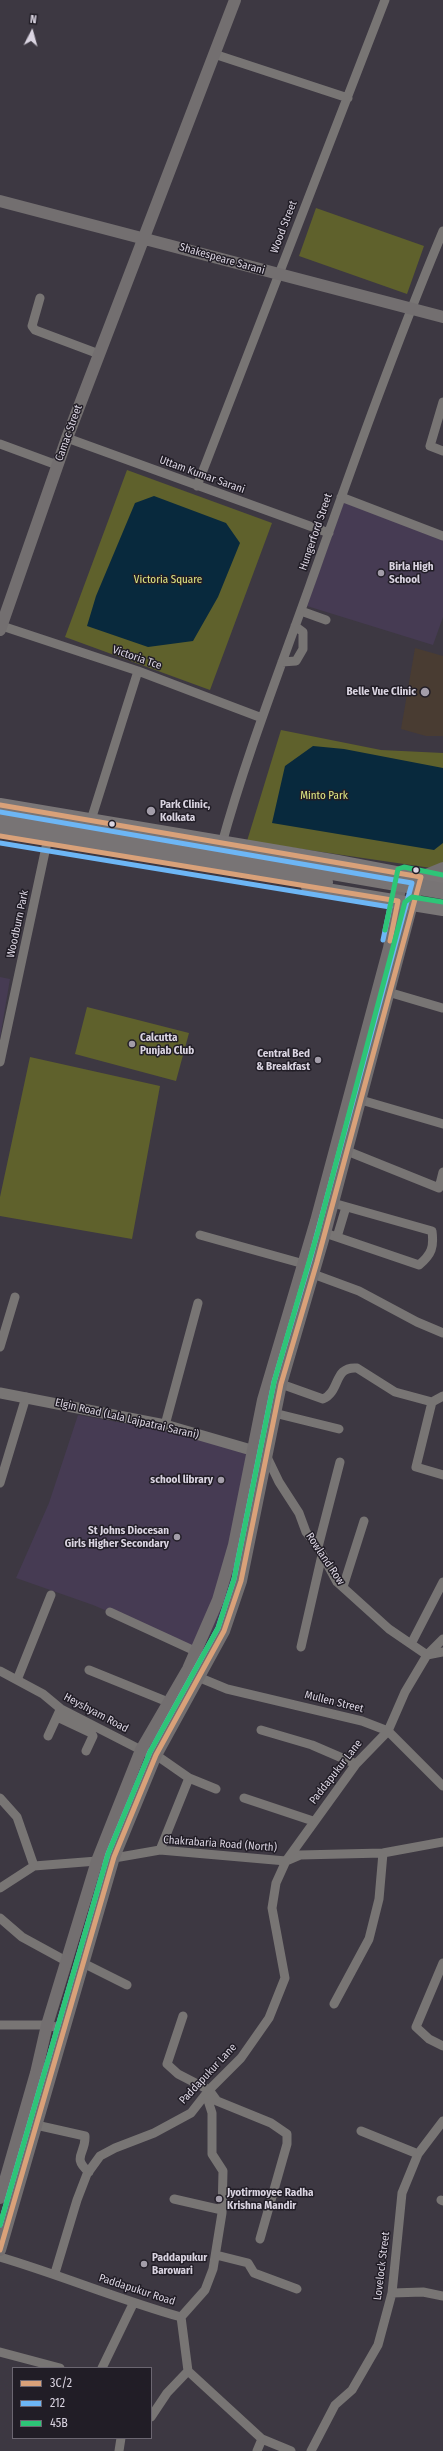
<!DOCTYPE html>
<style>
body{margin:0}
#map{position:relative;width:443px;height:2451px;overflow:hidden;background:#3d3842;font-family:"Fira Sans Condensed",sans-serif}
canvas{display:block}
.legend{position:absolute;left:12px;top:2367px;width:140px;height:72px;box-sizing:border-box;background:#211d26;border:1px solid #6b6671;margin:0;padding:5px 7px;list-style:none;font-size:12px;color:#dad4e1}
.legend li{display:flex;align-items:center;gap:8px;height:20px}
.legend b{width:20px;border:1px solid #6b6671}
.north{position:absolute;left:12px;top:12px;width:40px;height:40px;-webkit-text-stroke:3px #211d26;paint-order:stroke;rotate:6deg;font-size:11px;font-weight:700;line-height:16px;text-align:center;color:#dad4e1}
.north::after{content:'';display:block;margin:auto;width:14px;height:18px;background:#dad4e1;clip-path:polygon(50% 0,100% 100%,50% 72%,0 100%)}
</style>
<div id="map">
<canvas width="443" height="2451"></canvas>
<ul class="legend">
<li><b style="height:5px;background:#d9a179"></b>3C/2</li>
<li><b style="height:5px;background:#6db6f5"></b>212</li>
<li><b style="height:5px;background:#2dc577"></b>45B</li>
</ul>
<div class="north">N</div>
</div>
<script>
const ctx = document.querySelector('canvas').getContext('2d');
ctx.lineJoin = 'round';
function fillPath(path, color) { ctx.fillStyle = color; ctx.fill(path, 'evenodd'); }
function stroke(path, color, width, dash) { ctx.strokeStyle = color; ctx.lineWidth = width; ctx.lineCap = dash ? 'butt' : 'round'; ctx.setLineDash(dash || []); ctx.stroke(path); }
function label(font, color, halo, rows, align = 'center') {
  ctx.font = font + ' "Fira Sans Condensed",sans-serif'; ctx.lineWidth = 3; ctx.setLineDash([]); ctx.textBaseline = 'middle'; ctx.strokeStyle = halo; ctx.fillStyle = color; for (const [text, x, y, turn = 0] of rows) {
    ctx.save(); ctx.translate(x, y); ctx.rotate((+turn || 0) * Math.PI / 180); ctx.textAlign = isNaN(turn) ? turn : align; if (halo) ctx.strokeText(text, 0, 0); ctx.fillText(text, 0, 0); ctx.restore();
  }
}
fillPath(new Path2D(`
 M344 502 443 540V617L433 645 307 606Z
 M0 977 10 979 0 1038Z
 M78 1415 259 1447 228 1605 201 1651 93 1605 16 1578 49 1503Z`), '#463b53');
fillPath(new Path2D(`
 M415 648 443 656V736H426L401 729Z`), '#493c32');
fillPath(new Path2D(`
 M316 208 424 246 407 294 299 256Z
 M127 470 272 523 210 690 65 637Z
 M281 730 381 750 443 753V865L438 869 247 841Z
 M87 1007 189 1033 176 1081 75 1054Z
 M30 1057 160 1086 132 1239 0 1216V1197Z`), '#5f612c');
fillPath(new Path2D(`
 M154 496 226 523 240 543 218 597 193 641 148 647 87 626 96 596 135 503Z
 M313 746 344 749 443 768V843L434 850 272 823 285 766Z`), '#08293d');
stroke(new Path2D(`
 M214 54 348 98
 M40 298 32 326 35 330 99 354
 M443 402 430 446 443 451
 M67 438 329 533
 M0 444 57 465
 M197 486 385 0
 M341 497 443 536
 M301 611 326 620
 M2 626 138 671 262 718
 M282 662 296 661 303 649V632L295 626
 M91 820 138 671
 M221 847C245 759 279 672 310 585 352 467 394 348 443 231
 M388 992 442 1008
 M0 1062 49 833
 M361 1100 443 1124
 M347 1151 439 1188 443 1172
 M325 1233 419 1265C432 1254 434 1247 432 1231L333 1203
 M200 1235 304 1264
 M337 1237 346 1207
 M313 1274 359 1291 417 1322 443 1333
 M0 1347 15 1297
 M281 1384 323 1399C341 1391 333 1366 357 1368L395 1392 432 1402 443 1396
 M432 1402 416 1467 443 1475
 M274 1413 339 1429
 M165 1425 198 1303
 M266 1455 279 1482 299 1513 306 1532 318 1547 337 1582 389 1629 427 1655 443 1652
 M0 1483 26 1397
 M318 1547 340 1462
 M343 1587 364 1521
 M110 1612 197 1652
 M411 1644 443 1582
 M301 1647 322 1555
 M89 1670 168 1702
 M0 1671 43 1694 61 1709 141 1750 156 1755 189 1778 216 1789
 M198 1677 227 1689 362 1721 388 1731 443 1786
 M17 1680 51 1595
 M57 1717 91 1733 93 1736 86 1751
 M261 1730 312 1745 356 1764
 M48 1736 59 1712
 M0 1798 17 1817 34 1866
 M244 1798 313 1821
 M160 1850 189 1778
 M0 1888 34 1866 97 1861 160 1850 286 1861 300 1855 383 1853 443 1842
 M0 1918 22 1937 66 1961
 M83 1963 127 1985
 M443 1963 416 2027 429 2039 443 2046
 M334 2004 369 1939 379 1899 383 1853
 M183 2016 167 2064 178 2074 209 2090 217 2101 271 2123 287 2134V2144L260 2239
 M0 2025H47L64 2029
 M36 2125 85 2136C86 2154 71 2157 89 2172
 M361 2131 418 2154
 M174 2199 222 2210
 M441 2200 443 2201
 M216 2255 248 2263 254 2273 297 2289
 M0 2257C61 2275 120 2300 181 2317L188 2371 262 2439 291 2451
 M55 2273 77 2200 87 2174 100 2156 115 2148 154 2133 191 2113 209 2090 241 2058 269 2018 285 1978 272 1908 276 1883 286 1861 356 1764 388 1731 405 1692 427 1655 443 1639
 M392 2293 423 2292 443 2296
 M181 2317 205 2290 213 2269 222 2213 223 2171 212 2154V2113L206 2094
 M0 2352 60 2368
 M102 2368 133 2304
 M151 2417 167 2393 188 2371
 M119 2451 121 2438
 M257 2451 262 2439
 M311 2451 335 2405 352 2390 378 2345 392 2293 402 2193 418 2154 443 2121`), '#787574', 9);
stroke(new Path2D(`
 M0 1393 165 1425 265 1454`), '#787574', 11);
stroke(new Path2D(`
 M0 201 443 317
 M0 630 67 438 235 0
 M0 2198 36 2073 47 2025 97 1861 141 1750 188 1669 218 1600 234 1545 263 1400 316 1221 389 948 402 877
 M0 2250 114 1857 156 1755 224 1631 241 1581 281 1384 325 1233 412 904 421 877 443 868`), '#736f70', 12);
stroke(new Path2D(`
 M0 805 338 862 443 882
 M308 887 443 909`), '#7a7677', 14);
stroke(new Path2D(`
 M0 815 443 891
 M0 828 325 882`), '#787475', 16);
stroke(new Path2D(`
 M0 805 421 877 317 1262 281 1384 241 1581 224 1631 156 1755 114 1857 0 2250
 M0 836 398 901 390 941`), '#d9a179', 5);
stroke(new Path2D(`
 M0 812 412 883 310 1260 274 1382 234 1579 218 1628 150 1752 108 1854 0 2225
 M0 843 390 907 383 940`), '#6db6f5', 5);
stroke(new Path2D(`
 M385 930 398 869 404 867 443 875
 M0 2225 108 1854 150 1752 218 1628 234 1579 274 1382 318 1231 405 902 412 897 443 902`), '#2dc577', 5);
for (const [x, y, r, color] of [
 [381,573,4,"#a39da9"],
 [425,692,5,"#a39da9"],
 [151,811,5,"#a39da9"],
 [112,824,3.5,"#dad4e1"],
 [416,870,3.5,"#dad4e1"],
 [132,1044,4,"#a39da9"],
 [318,1060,4,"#a39da9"],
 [221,1480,4,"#a39da9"],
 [177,1537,4,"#a39da9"],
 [219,2199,4,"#a39da9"],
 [144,2264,4,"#a39da9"]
]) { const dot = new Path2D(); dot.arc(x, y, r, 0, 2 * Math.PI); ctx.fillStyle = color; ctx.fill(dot); stroke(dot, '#211d26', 1.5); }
label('11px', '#dad4e1', '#211d26', [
 ["Wood Street",284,227,-69],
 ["Shakespeare Sarani",222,259,16],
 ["Camac Street",69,433,-70],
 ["Uttam Kumar Sarani",202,475,20],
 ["Hungerford Street",316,532,-71],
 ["Victoria Tce",137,658,19],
 ["Woodburn Park",18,924,-78],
 ["Elgin Road (Lala Lajpatrai Sarani)",127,1419,13],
 ["Rowland Row",325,1559,56],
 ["Mullen Street",334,1702,14],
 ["Heyshyam Road",96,1713,28],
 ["Paddapukur Lane",336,1772,-52],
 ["Chakrabaria Road (North)",220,1844,4],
 ["Paddapukur Lane",208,2074,-47],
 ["Lovelock Street",382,2266,-83],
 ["Paddapukur Road",137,2290,18]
]);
label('bold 11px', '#dad4e1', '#211d26', [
 ["Birla High",389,567],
 ["School",389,580],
 ["Belle Vue Clinic",416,692,"right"],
 ["Park Clinic,",160,805],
 ["Kolkata",160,818],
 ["Calcutta",140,1038],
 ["Punjab Club",140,1051],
 ["Central Bed",310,1054,"right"],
 ["& Breakfast",310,1067,"right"],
 ["school library",213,1480,"right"],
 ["St Johns Diocesan",169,1531,"right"],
 ["Girls Higher Secondary",169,1544,"right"],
 ["Jyotirmoyee Radha",227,2193],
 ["Krishna Mandir",227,2206],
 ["Paddapukur",152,2258],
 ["Barowari",152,2271]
], 'left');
label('11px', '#e0e883', '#211d26', [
 ["Victoria Square",168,580],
 ["Minto Park",324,796]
]);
</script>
